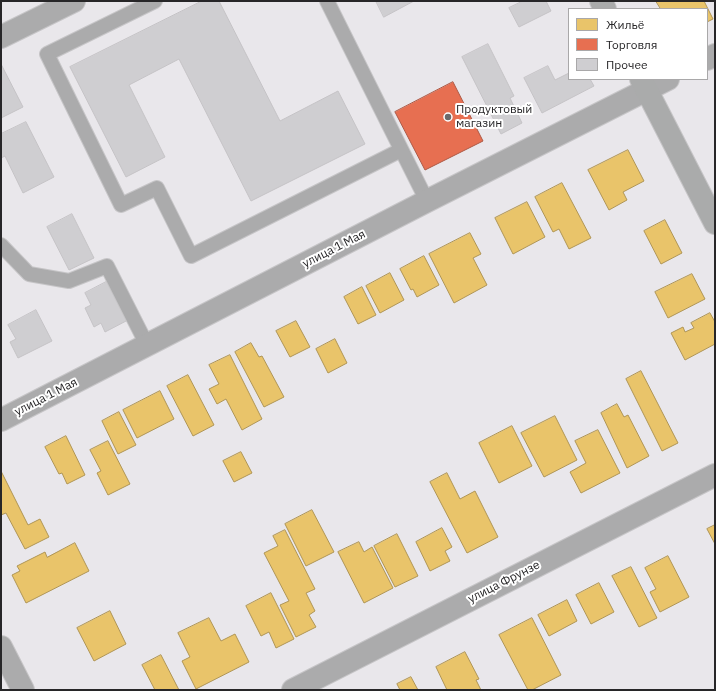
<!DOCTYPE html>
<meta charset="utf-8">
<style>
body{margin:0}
#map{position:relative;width:716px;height:691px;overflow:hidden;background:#e9e7eb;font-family:"IBM Plex Sans",sans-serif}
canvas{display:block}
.frame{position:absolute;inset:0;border:2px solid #272628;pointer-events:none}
.legend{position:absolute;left:568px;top:8px;width:140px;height:72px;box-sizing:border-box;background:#fff;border:1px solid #a9a8a9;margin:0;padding:5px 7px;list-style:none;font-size:12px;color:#272628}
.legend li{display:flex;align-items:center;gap:8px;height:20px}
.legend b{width:20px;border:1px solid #a9a8a9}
</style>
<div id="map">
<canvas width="716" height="691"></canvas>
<div class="frame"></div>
<ul class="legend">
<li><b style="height:11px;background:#e9c46a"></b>Жильё</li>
<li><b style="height:11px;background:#e76f51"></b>Торговля</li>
<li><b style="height:11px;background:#cfced1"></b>Прочее</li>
</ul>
</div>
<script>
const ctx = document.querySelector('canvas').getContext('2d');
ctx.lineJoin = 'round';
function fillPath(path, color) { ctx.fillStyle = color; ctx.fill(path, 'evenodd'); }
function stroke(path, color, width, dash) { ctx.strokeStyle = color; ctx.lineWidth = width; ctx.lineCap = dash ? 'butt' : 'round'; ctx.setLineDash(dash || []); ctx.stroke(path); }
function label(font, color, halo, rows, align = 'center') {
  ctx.font = font + ' "IBM Plex Sans",sans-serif'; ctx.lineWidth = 4; ctx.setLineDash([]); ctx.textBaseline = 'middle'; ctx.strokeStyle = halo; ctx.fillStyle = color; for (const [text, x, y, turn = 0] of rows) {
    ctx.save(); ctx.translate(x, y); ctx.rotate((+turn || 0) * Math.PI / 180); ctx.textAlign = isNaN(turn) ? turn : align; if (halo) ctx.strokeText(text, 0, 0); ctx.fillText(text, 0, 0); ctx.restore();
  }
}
const homes = new Path2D(`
 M656 1H704L713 19 707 22V9H661Z
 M628 150 644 181 623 192 627 200 609 210 588 170Z
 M562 183 591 238 569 249 559 229 553 232 535 197Z
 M527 202 545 237 513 254 495 218Z
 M665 220 682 253 661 264 644 231Z
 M470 233 481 254 473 258 487 285 454 303 429 254Z
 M424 256 439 285 417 297 413 289 411 290 400 269Z
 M390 273 404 300 380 313 366 286Z
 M692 274 705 299 668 318 655 292Z
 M362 287 376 315 358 324 344 297Z
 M710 313 715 322V344L685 360 671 333 683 327 685 332 694 328 691 323Z
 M296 321 310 347 290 357 276 331Z
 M335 339 347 363 328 373 316 349Z
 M251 343 259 357 262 356 284 397 264 407 235 352Z
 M230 355 262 419 242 430 226 399 217 404 209 389 219 384 209 365Z
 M641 371 678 443 662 451 626 379Z
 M188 375 214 425 193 436 167 386Z
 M160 391 174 419 137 438 123 410Z
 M617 404 624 417 628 415 649 456 627 468 601 413Z
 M119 412 136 445 118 454 102 421Z
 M555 416 577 460 544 477 521 433Z
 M512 426 532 466 499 483 479 443Z
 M598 430 620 473 581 493 570 472 586 463 575 441Z
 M66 436 85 475 67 484 62 473 59 474 45 447Z
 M108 441 130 484 108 495 97 473 101 471 90 450Z
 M241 452 252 473 234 482 223 461Z
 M1 471 28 525 40 519 49 537 25 549 6 513 1 515Z
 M447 473 460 499 475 491 498 537 467 553 430 482Z
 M312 510 334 552 306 566 285 524Z
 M715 525V544L707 529Z
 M442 528 452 547 445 551 450 561 430 571 416 542Z
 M285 530 315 589 306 593 315 611 309 615 316 627 296 637 280 605 289 601 264 553 278 546 273 536Z
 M397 534 418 576 395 587 374 546Z
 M359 542 364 552 372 547 393 588 364 603 338 552Z
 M75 543 89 571 26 603 12 575 20 571 17 566 45 552 47 557Z
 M668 556 689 597 660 612 650 592 656 589 645 568Z
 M631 567 657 618 639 627 612 576Z
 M599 583 614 612 591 624 576 595Z
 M271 593 294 639 276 648 269 632 261 636 246 606Z
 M567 600 577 621 549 636 538 615Z
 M110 611 126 644 94 661 77 628Z
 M209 618 221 641 235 634 249 662 196 689 182 661 190 657 178 633Z
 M532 618 561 675 532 690H528L499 635Z
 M465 652 479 679 476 680 481 690H447L436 667Z
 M161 655 179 690H155L142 665Z
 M411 677 418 690H400L397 684Z`);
fillPath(homes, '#e9c46a');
stroke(homes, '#af9556', 1);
const shops = new Path2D(`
 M453 82 483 141 425 170 395 112Z`);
fillPath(shops, '#e76f51');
stroke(shops, '#ad5945', 1);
const building = new Path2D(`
 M202 1H219L280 121 338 91 365 144 251 201 179 59 129 85 165 157 126 177 70 67Z
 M376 1H414L384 17Z
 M523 1H546L551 11 519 27 509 8Z
 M488 44 514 96 510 98 522 123 501 134 462 57Z
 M1 64 23 107 1 118Z
 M548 66 555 80 569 73V79H590L594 86 542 113 524 78Z
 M26 122 54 177 23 193 5 156 1 158V134Z
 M72 214 94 258 69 270 47 227Z
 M108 281 128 320 105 332 101 323 94 327 85 308 91 305 85 293Z
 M36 310 52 341 18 358 10 342 16 339 8 325Z`);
fillPath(building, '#cfced1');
stroke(building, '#c5c3c6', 1);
const service = new Path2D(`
 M155 1 47 54 121 205 157 188 191 256 401 150
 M327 1 427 201
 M1 245 29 274 69 281 107 266 147 345`);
const minor = new Path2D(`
 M1 37 74 1
 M707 59 715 55
 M1 420 427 201 668 79
 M1 647 23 690
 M293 690 715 475`);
const secondary = new Path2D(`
 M601 1 605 9
 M641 79 715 223`);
stroke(service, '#c6c5c7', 16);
stroke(minor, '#c6c5c7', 24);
stroke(secondary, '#c6c5c7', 24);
stroke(service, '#ababac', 14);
stroke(minor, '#ababac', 22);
stroke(secondary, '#aaabab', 22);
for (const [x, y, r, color] of [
 [448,117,4,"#6b6a6c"]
]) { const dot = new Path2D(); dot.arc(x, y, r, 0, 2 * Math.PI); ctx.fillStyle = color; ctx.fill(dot); stroke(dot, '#fff', 1.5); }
label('12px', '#272628', '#fff', [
 ["Продуктовый",456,110],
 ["магазин",456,124]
], 'left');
label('12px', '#272628', '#fff', [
 ["улица 1 Мая",334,249,-27],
 ["улица 1 Мая",46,397,-27],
 ["улица Фрунзе",504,582,-27]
]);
</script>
